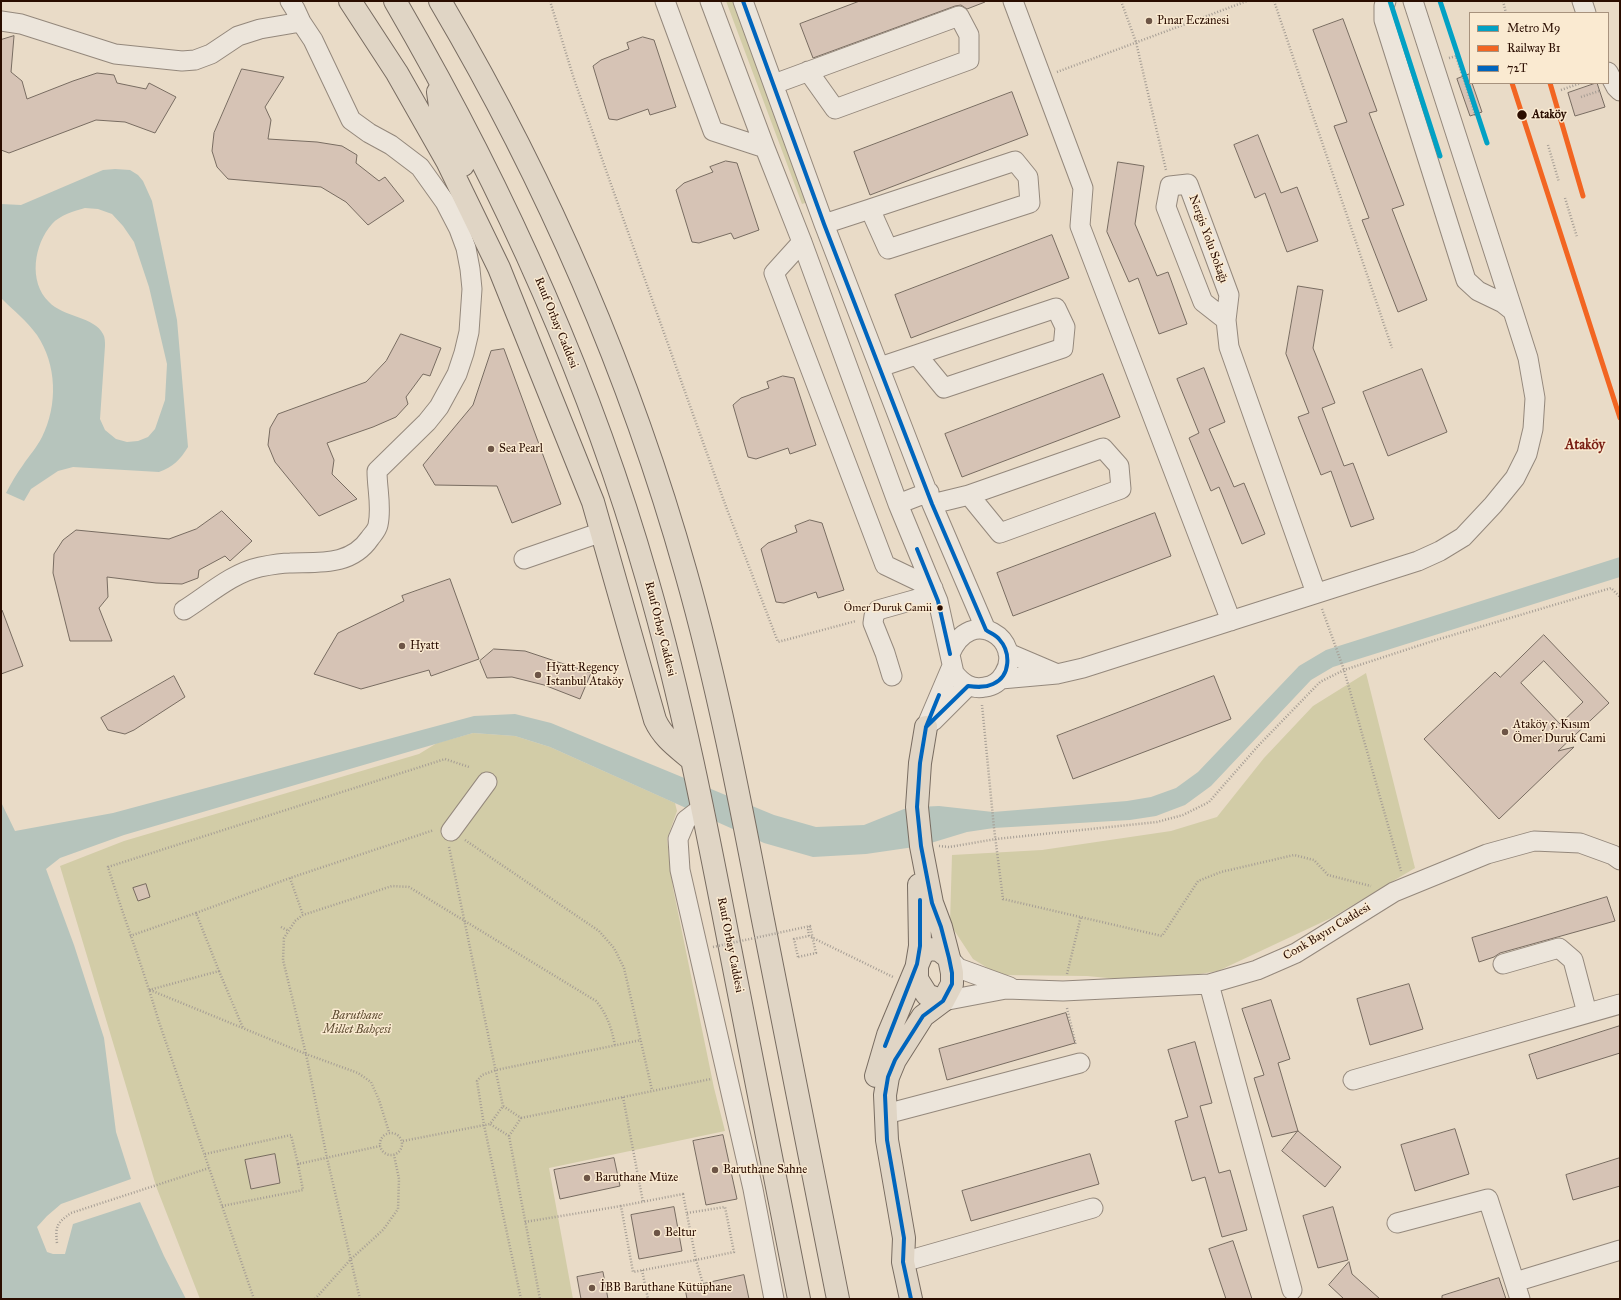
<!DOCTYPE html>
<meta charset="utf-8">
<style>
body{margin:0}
#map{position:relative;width:1621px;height:1300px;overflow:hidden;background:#e9dbc7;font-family:"IM FELL Great Primer",serif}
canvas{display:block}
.frame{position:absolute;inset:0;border:2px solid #2a0d00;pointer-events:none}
.legend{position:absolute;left:1469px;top:12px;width:140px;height:72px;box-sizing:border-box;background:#faead1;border:1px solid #a7927d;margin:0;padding:5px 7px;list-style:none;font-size:12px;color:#2a0d00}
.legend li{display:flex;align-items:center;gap:8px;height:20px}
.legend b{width:20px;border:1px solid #a7927d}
</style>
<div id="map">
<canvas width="1621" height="1300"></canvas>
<div class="frame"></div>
<ul class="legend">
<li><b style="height:5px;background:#02a1c4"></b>Metro M9</li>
<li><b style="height:5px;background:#f26522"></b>Railway B1</li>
<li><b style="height:5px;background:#0065bd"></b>72T</li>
</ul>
</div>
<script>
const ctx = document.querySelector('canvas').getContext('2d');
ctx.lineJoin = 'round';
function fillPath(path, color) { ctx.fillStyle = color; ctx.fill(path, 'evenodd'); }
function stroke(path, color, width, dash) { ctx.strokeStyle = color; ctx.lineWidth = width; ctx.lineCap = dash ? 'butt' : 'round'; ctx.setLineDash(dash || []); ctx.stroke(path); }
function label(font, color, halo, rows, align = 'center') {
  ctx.font = font + ' "IM FELL Great Primer",serif'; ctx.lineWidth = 3; ctx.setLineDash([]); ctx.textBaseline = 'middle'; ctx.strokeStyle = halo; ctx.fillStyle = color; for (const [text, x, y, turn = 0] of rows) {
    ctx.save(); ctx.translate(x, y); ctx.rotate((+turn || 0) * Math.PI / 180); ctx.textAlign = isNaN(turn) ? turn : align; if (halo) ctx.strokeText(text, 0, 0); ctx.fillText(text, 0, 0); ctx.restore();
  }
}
fillPath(new Path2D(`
 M726 1H733L808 202 802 204Z
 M1366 673 1415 868 1331 918 1218 971 1150 982 1087 976 999 975 973 959 950 924 952 855 1042 850 1171 831 1217 817 1264 758 1313 706Z
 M473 733 515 736 550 747 675 803 677 811 667 839 673 888 714 1088 725 1131 549 1168 573 1299H200L156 1186 60 866 124 841 419 754 437 743Z`), '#d2cca7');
fillPath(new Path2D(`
 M115 169 130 170 138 175 143 181 152 201 177 320 188 447C180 460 173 467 159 472L73 467 58 471 31 489 24 501 6 493C11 484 16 474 23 465 29 456 37 447 42 437 58 405 57 365 37 335 27 321 13 310 1 298V204L21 205 103 170ZM85 208 98 209 112 214 123 226 134 242 149 287 167 364 165 400 155 429 148 437 138 441 127 442 116 439 105 430 100 419 105 346C105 342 105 337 103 334 95 317 63 317 49 302 28 282 34 244 52 224 60 215 74 211 85 208Z
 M1620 557V577L1333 667 1311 680 1211 786 1185 805 1156 816 1130 820 994 828 967 832 921 846 866 854 813 857 764 843 550 747 515 736 473 733 124 835 60 858 46 869 74 945 104 1038 116 1132 131 1179 61 1204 47 1216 37 1227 47 1252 53 1254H65L73 1224 140 1202 164 1256 186 1299H1V802L15 831 113 813 474 716 515 714 551 723 774 815 816 827 864 825 904 809 917 807 939 806 993 812 1127 801 1151 797 1176 788 1198 772 1299 666 1326 650Z`), '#b6c4bc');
const building = new Path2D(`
 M860 1H985V2L967 9 961 5 955 6 813 58 800 24Z
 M1343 19 1377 111 1369 113 1404 205 1392 209 1427 300 1398 312 1362 220 1369 218 1334 126 1347 122 1313 30Z
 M14 36 11 72 22 81 27 99 73 81 97 73 114 75 117 83 146 89 149 83 176 97 155 133 125 122 96 120 9 153 1 150V40Z
 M643 37 654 40 676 107 650 115 648 109 617 120 609 119 593 66 601 60 629 49 627 43Z
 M242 69 284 77 265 107 271 120 268 139 317 142 342 146 357 155 356 163 379 181 385 177 404 201 368 225 346 202 321 187 228 179 217 167 212 151 214 133Z
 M1470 74V83H1472L1482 112 1470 116 1457 79Z
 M1597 83 1605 107 1575 116 1568 93Z
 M1012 92 1028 135 870 195 854 152Z
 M1258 135 1281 193 1297 187 1318 241 1287 252 1265 193 1255 198 1234 145Z
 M726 161 737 163 759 230 734 239 731 233 699 243 692 242 676 190 684 183 713 172 710 167Z
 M1118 162 1144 166 1135 224 1157 276 1168 272 1187 324 1159 334 1138 278 1129 282 1107 232Z
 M1052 235 1069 278 911 338 895 295Z
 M1298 286 1323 290 1313 348 1335 403 1322 408 1344 466 1353 463 1374 519 1351 527 1331 471 1321 475 1298 417 1309 413 1286 354Z
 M401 334 441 348 430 376 423 374 406 397 408 404 396 417 373 427 327 443 334 460 332 474 357 499 319 516 275 462 268 445 270 428 278 414 366 382 386 361Z
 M504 349 561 504 512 523 497 486 435 485 423 465 473 405 491 351Z
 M1204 368 1225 422 1209 429 1234 487 1244 483 1265 534 1242 544 1219 487 1211 491 1189 438 1199 433 1177 379Z
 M1422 369 1447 432 1388 456 1363 392Z
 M1103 374 1120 417 962 477 945 434Z
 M783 376 794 378 816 445 790 454 788 448 756 459 748 457 733 405 741 398 769 388 767 382Z
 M222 511 252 541 230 561 225 556 199 570 198 578 182 584 156 583 107 577 108 597 99 608 112 641H70L53 573 54 554 63 540 76 530 169 539 196 529Z
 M1155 513 1171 556 1013 616 997 573Z
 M810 520 822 523 844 590 818 598 816 592 784 603 776 602 761 549 768 543 797 532 795 526Z
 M450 579 479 659 431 676 429 670 361 689 314 674 338 633 404 601 402 596Z
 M1 610H2L23 666 1 674Z
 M1544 635 1609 703 1558 751 1574 747 1499 819 1424 739 1495 672 1500 677ZM1544 661 1583 702 1560 724 1521 683Z
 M494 649 525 651 591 673 580 699 544 685 512 677 487 678 480 661Z
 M174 676 185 697 134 730 125 734 108 730 101 718Z
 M1214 676 1231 719 1073 779 1057 736Z
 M146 884 150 897 138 901 133 888Z
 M1607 897 1615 921 1500 953 1494 957 1479 962 1472 938Z
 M1409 984 1423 1029 1370 1045 1357 999Z
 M1271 1000 1290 1059 1278 1063 1298 1131 1272 1137 1254 1078 1264 1075 1242 1009Z
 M1066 1013 1075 1043 947 1080 939 1049Z
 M1620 1026V1053L1537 1079 1529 1055Z
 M1195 1042 1212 1103 1200 1106 1219 1173 1230 1170 1247 1230 1222 1237 1205 1177 1192 1181 1175 1121 1188 1117 1168 1050Z
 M1455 1129 1469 1174 1415 1191 1401 1145Z
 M1298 1131 1341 1167 1325 1187 1282 1151Z
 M723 1135 737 1199 706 1205 693 1141Z
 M275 1154 280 1183 251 1189 245 1160Z
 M1090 1154 1099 1184 971 1221 962 1191Z
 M614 1158 620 1186 560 1199 554 1170Z
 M1620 1158V1186L1573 1200 1566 1175Z
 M674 1207 682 1251 639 1259 631 1215Z
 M1333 1207 1348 1260 1318 1268 1303 1216Z
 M1233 1241 1252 1299H1226L1209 1249Z
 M1349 1262 1352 1274 1380 1299H1344L1329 1285Z
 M603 1272 608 1299H581L577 1277Z
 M744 1275 749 1299H687L685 1288Z
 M1499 1278 1506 1299H1442V1296Z`);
fillPath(building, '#d6c3b5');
stroke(building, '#786c61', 1);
const minor = new Path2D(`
 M665 1 713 131 765 148
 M710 1 765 148 802 242 898 504 938 601 954 673C962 683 971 690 985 687 993 686 1000 681 1004 674 1025 641 971 603 950 654
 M743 1 824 224 932 504 986 630
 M1013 1 1083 188 1080 226 1231 621
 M1413 1 1513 311
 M1582 1 1586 13
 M1 21 21 24 115 54 182 61 195 60 211 54 238 36 260 29 301 22
 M1608 72 1616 87 1620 91
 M774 84 959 16 969 35V60L835 109 808 71
 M1015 161 1028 177 1030 203 888 249 870 209Z
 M824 224 870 209
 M802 242 774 273 885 565 933 588
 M1226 320 1203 302 1166 207 1170 186 1188 184 1229 295 1226 320 1229 347 1316 593
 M880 367 1056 308 1065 327 1063 348 944 388 917 355
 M898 504 929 492
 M932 504 969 495 1103 448 1119 466 1121 489 1000 533 969 495
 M524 559 602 532
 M184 610C208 595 232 573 260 567 270 565 281 563 290 563 320 562 351 566 370 538 373 534 377 530 378 525 382 507 377 489 377 471L427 422 439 407 457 374 464 353 469 332 472 289 470 269 466 248 459 229 445 202 420 167 391 145 369 133 351 120 313 40 301 22 295 9 290 1
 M1008 653 1055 673
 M892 676 885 653 873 623 874 616 878 610 935 594
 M1001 679 1057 674 1083 668 1418 561 1440 551 1463 537 1493 505 1515 478 1527 454 1533 429 1535 398 1528 358 1513 311 1503 303 1478 291 1466 280 1384 20V6L1386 1
 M933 721 968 686
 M926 727 952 666
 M703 807 686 820 678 839 680 870 753 1189 774 1299
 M451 831 487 782
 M949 958 958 968 1010 987
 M1503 964 1559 948 1573 960 1587 1013
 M1209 984 1292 1290
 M943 1001 1006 989 1063 991 1209 984 1257 970 1296 953 1394 892 1487 854 1534 841 1580 843 1613 855 1620 860
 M1353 1080 1620 1004
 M886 1114 1080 1063
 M1397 1223 1488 1199 1520 1299
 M903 1262 1093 1208
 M1515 1282 1620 1250`);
const major = new Path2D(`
 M919 885 920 946 917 964V979L927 995 943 1001
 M876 1076 888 1035 922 954 929 949 939 950 949 958
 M911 1299 903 1262 904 1238 887 1140 885 1095 888 1077 895 1060 923 1016 943 1001 952 984V973L949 958 941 927 932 903 921 846 917 807 920 763 926 727`);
const highway = new Path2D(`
 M350 1 397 73 447 161 499 268 593 502 655 720C663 738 678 748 692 760
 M395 1C501 183 589 376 647 579 682 700 706 824 730 948 753 1065 776 1182 799 1299
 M440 1C545 179 630 374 686 573 718 686 740 801 762 915 788 1043 813 1171 838 1299
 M438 92 441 113 463 165`);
stroke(minor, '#94887c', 21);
stroke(major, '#786c61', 24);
stroke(highway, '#786c61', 24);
stroke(new Path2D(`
 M550 1 574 79 607 173 725 504 778 642 856 621
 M1121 1 1136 42 1166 170
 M1274 1 1392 348
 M1503 1 1506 13
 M1449 58 1456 56 1476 117
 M1057 72 1247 1
 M1561 90 1581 83
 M1581 97 1599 91
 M1548 145 1559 182
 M1565 198 1577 237
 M1322 609 1344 670 1401 871
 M982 705 994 828 1003 899 1162 936 1198 881 1221 872 1294 855 1314 860 1328 875 1371 886
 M465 840 599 931 614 948 624 968 652 1090
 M939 846 949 847 996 839 1157 822 1183 815 1209 802 1258 746 1320 682 1344 670 1436 640 1611 588 1620 597
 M449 847 503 1106
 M290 878 303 915
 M281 927 289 931
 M130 936 196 913
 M809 936 808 930 810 926
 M798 957 794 939 809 936 893 977
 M219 971 243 1028
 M1067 974 1081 916
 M149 990 219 971 196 913 290 878 434 830
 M150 990 306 1054 358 1073 371 1082 379 1100 389 1132
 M1067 1008 1076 1046
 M623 1097 643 1202
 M521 1118 711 1079
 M380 1144a11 11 0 1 1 22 0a11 11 0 1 1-22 0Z
 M509 1136 490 1124 503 1106 521 1118 509 1136 540 1299
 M403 1141 490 1124
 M205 1154 291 1135 298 1164 380 1146
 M683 1194 696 1260 633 1272 621 1206Z
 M222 1206 303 1190 298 1164
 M687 1213 725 1207 734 1252 696 1260 703 1284
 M525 1222 621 1206
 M57 1243C55 1226 57 1223 71 1213L209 1168
 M642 1270 648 1299
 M254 1299 158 1019C143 968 124 918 108 867L445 759 469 767
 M315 1299 351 1259 383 1230 398 1209 399 1179 394 1155
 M360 1299 327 1158 306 1054 283 960 284 938 295 921 303 915 392 886 409 887 596 1001C607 1014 612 1029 615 1046
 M521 1299 484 1125 477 1081 482 1075 496 1070 641 1040`), '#a59d94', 2.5, [1, 2]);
stroke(minor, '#ece5db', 19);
stroke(major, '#e0d5c5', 22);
stroke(highway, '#e0d5c5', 22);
stroke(new Path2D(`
 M713 947 810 926 816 953 798 957`), '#a59d94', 2.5, [1, 2]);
stroke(new Path2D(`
 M743 1 824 224 932 504 986 630C990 633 996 635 999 639 1011 652 1011 676 993 684 985 688 976 687 968 686L926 727
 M917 549 938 601 950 654
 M885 1046 917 964 920 946V900
 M911 1299 903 1262 904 1238 887 1140 885 1095 888 1077 895 1060 923 1016 943 1001 952 984V973L949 958 941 927 932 903 921 846 917 807 920 763 926 727 939 695`), '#0065bd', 4);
stroke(new Path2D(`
 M1512 83 1620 418
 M1550 83 1583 196`), '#f26522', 5);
stroke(new Path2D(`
 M1390 1 1440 156
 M1440 1 1487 143`), '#02a1c4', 5);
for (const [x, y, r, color] of [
 [1149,21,4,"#6d5546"],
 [1522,115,5.5,"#2a0d00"],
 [491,449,4,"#6d5546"],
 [940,608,3.5,"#2a0d00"],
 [402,646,4,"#6d5546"],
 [538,675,4,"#6d5546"],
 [1505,732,4,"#6d5546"],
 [715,1170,4,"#6d5546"],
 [587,1178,4,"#6d5546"],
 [657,1233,4,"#6d5546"],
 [592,1288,4,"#6d5546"]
]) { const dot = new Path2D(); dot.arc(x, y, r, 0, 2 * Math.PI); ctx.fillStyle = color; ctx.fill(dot); stroke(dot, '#faead1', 1.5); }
label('11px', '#2a0d00', '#faead1', [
 ["Ömer Duruk Camii",932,608]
], 'right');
label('12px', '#2a0d00', '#faead1', [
 ["Pınar Eczanesi",1157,21],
 ["Sea Pearl",499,449],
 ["Hyatt",410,646],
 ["Hyatt Regency",546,668],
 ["Istanbul Ataköy",546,682],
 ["Ataköy 5. Kısım",1513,725],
 ["Ömer Duruk Cami",1513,739],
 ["Baruthane Sahne",723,1170],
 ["Baruthane Müze",595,1178],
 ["Beltur",665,1233],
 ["İBB Baruthane Kütüphane",600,1288]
], 'left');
label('bold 12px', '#2a0d00', '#faead1', [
 ["Ataköy",1532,115]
], 'left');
label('12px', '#2a0d00', '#faead1', [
 ["Nergis Yolu Sokağı",1208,239,70],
 ["Rauf Orbay Caddesi",556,323,68],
 ["Rauf Orbay Caddesi",660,629,76],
 ["Conk Bayırı Caddesi",1327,932,-31],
 ["Rauf Orbay Caddesi",730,945,79]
]);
label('italic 12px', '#5e4c31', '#faead1', [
 ["Baruthane",357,1016],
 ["Millet Bahçesi",357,1030]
]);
label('bold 14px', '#7a1f14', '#faead1', [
 ["Ataköy",1585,446]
]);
</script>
